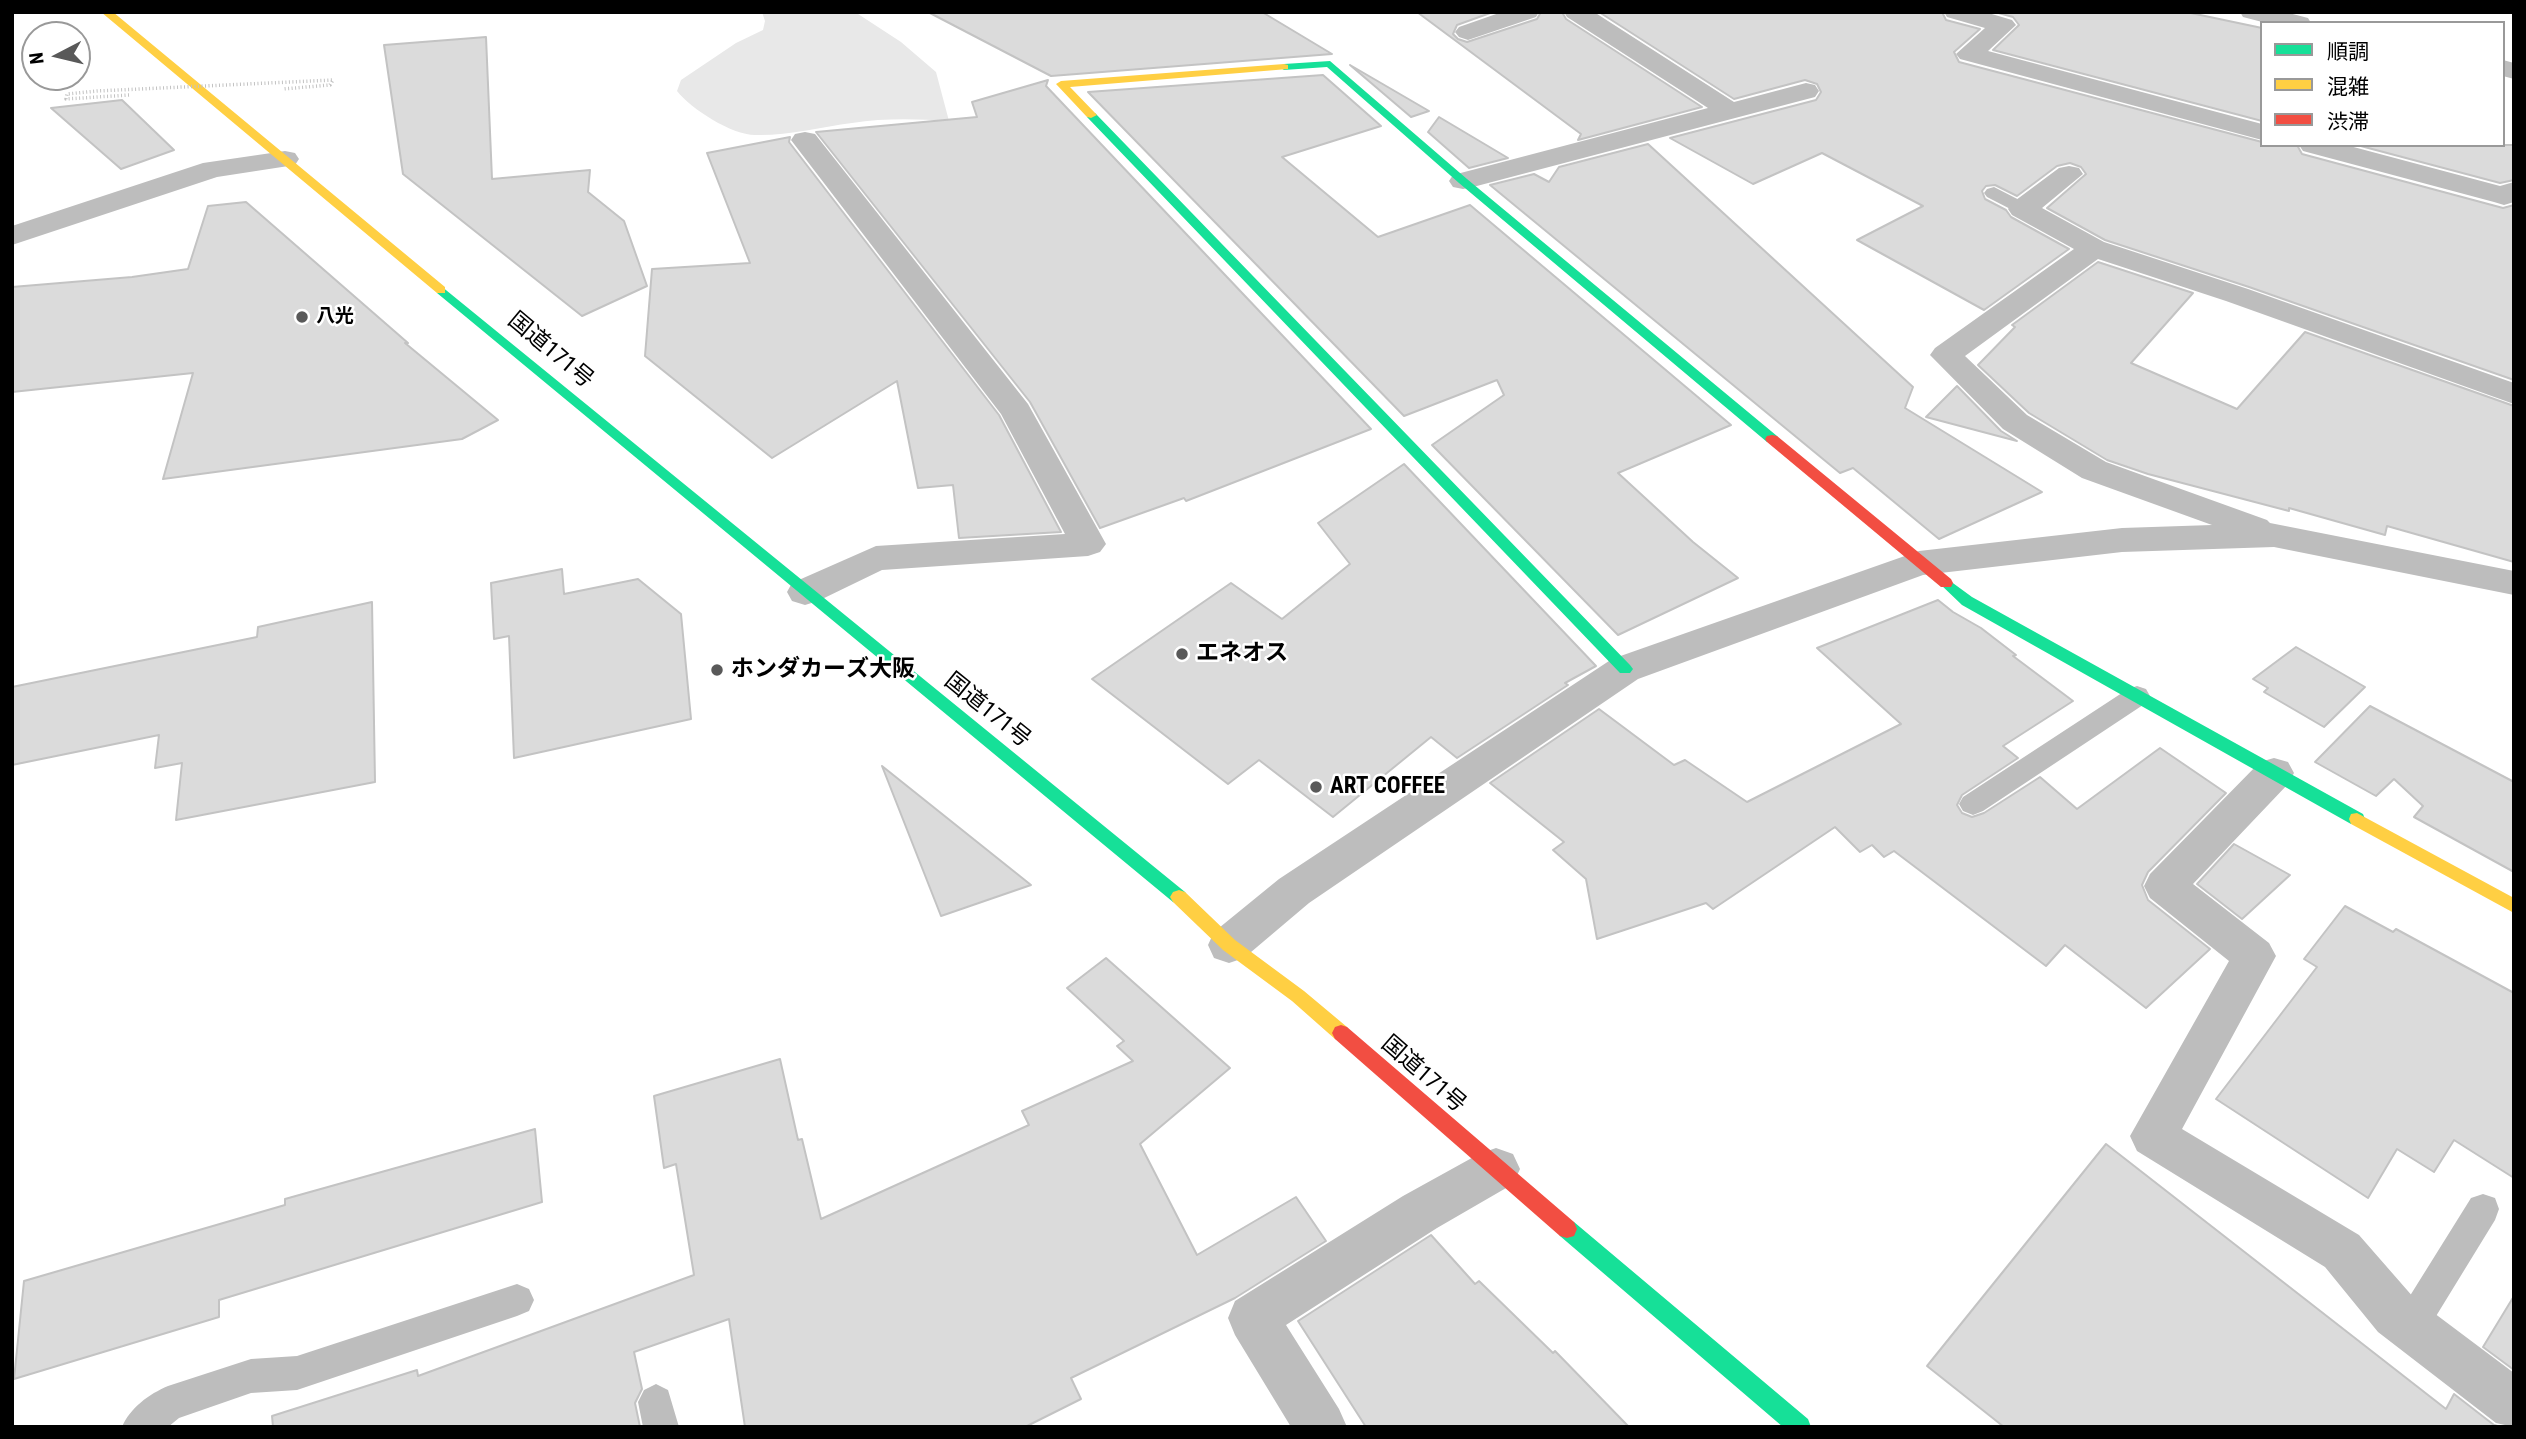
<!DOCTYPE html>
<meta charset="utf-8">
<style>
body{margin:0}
#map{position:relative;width:2526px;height:1439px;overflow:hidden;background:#fff;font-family:"Roboto Condensed","Noto Sans JP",sans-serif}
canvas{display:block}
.frame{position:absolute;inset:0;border:14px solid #000;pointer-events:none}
.legend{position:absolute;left:2260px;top:21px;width:245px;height:126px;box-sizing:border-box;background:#fff;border:2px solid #999;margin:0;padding:9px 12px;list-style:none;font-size:21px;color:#000}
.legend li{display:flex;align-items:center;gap:14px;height:35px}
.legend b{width:35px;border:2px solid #999}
.north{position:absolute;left:21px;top:21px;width:70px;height:70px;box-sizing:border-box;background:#fff;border:2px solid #999;border-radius:50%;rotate:263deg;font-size:19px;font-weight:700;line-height:28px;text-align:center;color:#000}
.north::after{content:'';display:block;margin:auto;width:24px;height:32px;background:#595959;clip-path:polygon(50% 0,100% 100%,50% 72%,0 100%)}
</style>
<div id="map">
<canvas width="2526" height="1439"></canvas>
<div class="frame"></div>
<ul class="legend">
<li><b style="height:9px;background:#16e098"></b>順調</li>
<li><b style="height:9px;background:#ffcf43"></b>混雑</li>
<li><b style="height:9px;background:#f24e42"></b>渋滞</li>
</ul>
<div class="north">N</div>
</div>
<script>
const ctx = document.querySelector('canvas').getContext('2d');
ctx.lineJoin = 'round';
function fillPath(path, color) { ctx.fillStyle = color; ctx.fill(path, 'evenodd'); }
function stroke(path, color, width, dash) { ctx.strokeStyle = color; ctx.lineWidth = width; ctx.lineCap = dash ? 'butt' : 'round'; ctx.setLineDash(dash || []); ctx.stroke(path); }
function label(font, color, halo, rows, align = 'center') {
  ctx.font = font + ' "Roboto Condensed","Noto Sans JP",sans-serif'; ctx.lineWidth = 5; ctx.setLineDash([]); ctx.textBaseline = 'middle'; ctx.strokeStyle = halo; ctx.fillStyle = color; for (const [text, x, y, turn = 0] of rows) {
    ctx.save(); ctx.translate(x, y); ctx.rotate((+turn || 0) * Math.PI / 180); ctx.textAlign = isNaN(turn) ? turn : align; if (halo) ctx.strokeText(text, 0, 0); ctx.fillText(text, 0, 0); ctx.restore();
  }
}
fillPath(new Path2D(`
 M762 12H855L901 42 936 72 949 121C917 119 884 118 852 123 821 127 787 136 755 135 732 135 691 109 677 91L681 80 736 43 763 30 765 21Z`), '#e8e8e8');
const building = new Path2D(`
 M928 12H1262L1332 54 1051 76Z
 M1417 12H1493L1457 25 1453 34 1458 39 1467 42 1537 19 1541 12H1562L1566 19 1702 107 1578 140 1581 134Z
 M1599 12H1942L1946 20 1980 29 1954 52 1959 62 2262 142V145H2297L2302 154 2503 208 2514 205V380L2249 287 2105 240 2047 208 2086 174 2081 167 2070 163 2057 166 2017 196 1995 185 1986 186 1982 191 1985 199 2006 210 2011 217 2069 249 1984 310 1857 240 1923 206 1822 153 1753 184 1670 138 1816 100 1821 92 1817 84 1805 80 1734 99Z
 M1995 12H2186L2262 28V121L1993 50 2019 25 2013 17Z
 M486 37 492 179 590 170 588 192 624 221 647 286 582 316 403 174 384 45Z
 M1350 65 1429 111 1411 117Z
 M1323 75 1381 126 1282 157 1378 237 1470 205 1731 425 1618 473 1693 542 1738 578 1618 635 1432 445 1504 395 1497 380 1404 416 1088 92Z
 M1048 80 1046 86 1371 429 1186 501 1184 498 1100 528 1030 402 816 132 977 117 972 102Z
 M122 100 174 150 121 169 51 108Z
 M1439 117 1508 158 1469 168 1428 132Z
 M790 137 789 142 999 415 1061 532 959 538 953 485 918 488 897 381 772 458 645 356 652 269 750 263 707 153Z
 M1648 144 1913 387 1905 408 2042 492 1939 539 1853 468 1840 473 1490 185 1534 174 1549 182 1559 167Z
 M2357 145H2514V180L2500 183Z
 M246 202 408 343H405L498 420 462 439 163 479 193 373 12 392V287L132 277 188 269 208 206Z
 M2098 262 2193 293 2131 363 2237 409 2305 332 2514 406V562L2387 526 2385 535 2289 508V511L2148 474 2107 460 2029 413 1978 365 2015 327 2012 325Z
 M1957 386 2001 431 2017 441 1926 417Z
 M1404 464 1596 666 1565 683 1568 685 1457 758 1431 737 1333 817 1259 760 1228 784 1092 679 1231 583 1282 619 1350 564 1318 523Z
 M562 569 564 594 638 579 681 614 691 719 514 758 509 636 494 639 491 583Z
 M1938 600 1953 612 1981 628 2016 655 2013 656 2073 701 2003 746 2018 758 1962 795 1957 805 1962 813 1972 817 1984 813 2040 777 2077 809 2160 748 2226 793 2148 872 2142 885 2148 900 2210 949 2146 1008 2065 945 2046 966 1894 851 1884 857 1872 845 1860 852 1835 827 1713 909 1706 903 1597 939 1586 879 1553 850 1564 842 1490 783 1599 709 1674 765 1685 760 1747 802 1901 724 1817 648Z
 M372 602 375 782 176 820 182 763 155 768 159 735 12 765V687L257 637 258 627Z
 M2296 647 2365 687 2324 727 2264 692 2268 688 2253 679Z
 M2370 706 2514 782V872L2414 817 2423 806 2394 779 2376 796 2315 762Z
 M882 766 1031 885 941 916Z
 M2234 844 2290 875 2242 919 2197 884Z
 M2345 906 2393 932 2396 929 2514 993V1178L2454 1140 2434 1172 2397 1149 2368 1198 2216 1099 2317 967 2304 959Z
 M1106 958 1230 1068 1140 1144 1197 1255 1296 1197 1326 1241 1235 1298 1071 1378 1081 1399 1025 1427H745L729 1319 634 1352 642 1389 635 1403 640 1427H273L272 1416 417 1370 418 1376 694 1275 676 1164 664 1168 654 1096 780 1059 798 1140 802 1139 821 1219 1029 1125 1022 1111 1133 1061 1117 1046 1124 1041 1067 988Z
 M535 1129 542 1202 219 1300V1317L14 1379 24 1281 285 1205V1199Z
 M2106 1144 2446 1409 2454 1394 2494 1425 2501 1427H2004L1927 1366Z
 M1431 1235 1475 1284 1479 1281 1553 1353 1555 1351 1629 1427H1366L1298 1321Z
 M2514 1296V1370L2483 1347Z`);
fillPath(building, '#dbdbdb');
stroke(building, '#c3c3c3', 2);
fillPath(new Path2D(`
 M1994 187 2029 205 2032 209 2022 215 1987 197 1984 193 1987 189Z
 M2137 686 2146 689 2150 696 2146 703 1983 811 1973 815 1963 811 1959 804 1963 797 2128 689Z
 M2483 1194 2495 1198 2499 1209 2495 1220 2422 1339 2410 1344 2398 1339 2393 1327 2398 1315 2471 1198Z
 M517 1284 529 1289 534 1300 529 1311 517 1316 297 1390 251 1393 179 1418 168 1427H122C130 1408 149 1394 168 1386L251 1359 297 1356Z
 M656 1384 668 1390 679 1427H643L638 1402 644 1390Z`), '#bdbdbd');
fillPath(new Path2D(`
 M1502 12H1539L1536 17 1468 40 1459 37 1455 32 1459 27Z
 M1564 12H1594L1734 102 1806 83 1815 85 1819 91 1815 97 1473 187 1463 189 1453 187 1449 181 1453 175 1708 108 1567 17Z
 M1944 12H1985L2012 20 2016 25 1988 51 2262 124V140L1960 59 1956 54 1985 28 1947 17Z
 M2240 12H2285L2308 18 2311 23H2266L2243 17Z
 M2503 60 2514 63V79L2503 76Z
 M805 132 815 134 1028 404 1106 544 1100 552 1088 556 882 570 818 601 805 605 792 601 787 592 792 583 876 546 1065 534 1001 414 791 140 795 134Z
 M2299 145H2346L2500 186 2514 182V202L2504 205 2494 202 2303 151Z
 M285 151 295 153 299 159 295 165 217 177 12 245V226L203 163Z
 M2069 166 2079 168 2083 174 2042 208 2104 242 2248 289 2514 383V404L2226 301 2098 259 1965 356 2027 415 2106 462 2267 520 2270 523 2514 571V595L2274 547 2122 552 1923 575 1638 679 1309 903 1244 958 1229 963 1214 958 1208 945 1214 932 1279 879 1612 659 1919 551 2122 528 2212 525 2082 478 2003 429 1930 355 1935 348 2074 249 2012 215 2008 209 2012 203 2059 168Z
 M2274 758 2288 762 2294 773 2288 784 2193 884 2269 943 2276 956 2182 1129 2359 1235 2414 1298 2514 1373V1427L2496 1423 2378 1332 2325 1267 2137 1151 2130 1136 2229 961 2150 898 2144 886 2150 874 2260 762Z
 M1496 1148 1513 1154 1520 1169 1513 1184 1437 1228 1286 1325 1339 1409 1347 1427H1291L1235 1335 1228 1318 1235 1301 1403 1196 1479 1154Z`), '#bdbdbd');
fillPath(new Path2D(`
 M1330 61 1467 179 1777 436 1779 439 1777 442H1767L1459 183 1327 67 1284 70 1279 67 1284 64Z
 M1087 113H1095L1630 665 1633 669 1630 673H1620L1087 117Z
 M441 286 1185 892 1188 897 1185 902 1179 904 1173 902 437 293V287Z
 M1946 578 1972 597 2363 814 2365 819 2363 824H2351L1962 605 1939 583Z
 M1567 1220 1574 1222 1808 1419 1811 1427H1783L1560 1236 1557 1229 1560 1222Z`), '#16e098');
fillPath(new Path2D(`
 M101 12H113L445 287V293H437Z
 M1284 64 1288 65V69L1070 87 1097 115 1091 118 1087 117 1056 84 1061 81Z
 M2357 813 2514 898V913L2351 824 2349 819 2351 814Z
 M1179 890 1185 892 1235 940 1304 991 1347 1027 1350 1033 1347 1039 1341 1041 1335 1039 1292 1001 1223 950 1173 902 1170 897 1173 892Z`), '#ffcf43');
fillPath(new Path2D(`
 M1772 435 1777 436 1951 579 1953 583 1951 587H1941L1767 442 1765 439 1767 436Z
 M1341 1025 1347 1027 1574 1222 1577 1229 1574 1236 1567 1238 1560 1236 1335 1039 1332 1033 1335 1027Z`), '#f24e42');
stroke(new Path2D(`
 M129 95 66 99 67 94 97 91 333 80 330 85 283 89`), '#c2c2c2', 3.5, [1, 2.5]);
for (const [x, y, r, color] of [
 [302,317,7,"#595959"],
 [1182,654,7,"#595959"],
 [717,670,7,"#595959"],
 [1316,787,7,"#595959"]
]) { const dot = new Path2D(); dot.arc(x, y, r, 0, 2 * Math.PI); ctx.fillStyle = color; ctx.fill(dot); stroke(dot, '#fff', 2.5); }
label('bold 19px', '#000', '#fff', [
 ["八光",316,317]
], 'left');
label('23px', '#000', '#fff', [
 ["国道171号",550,351,40],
 ["国道171号",987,711,39],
 ["国道171号",1423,1075,41]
]);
label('bold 23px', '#000', '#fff', [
 ["エネオス",1196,654],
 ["ホンダカーズ大阪",731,670],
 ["ART COFFEE",1330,787]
], 'left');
</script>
